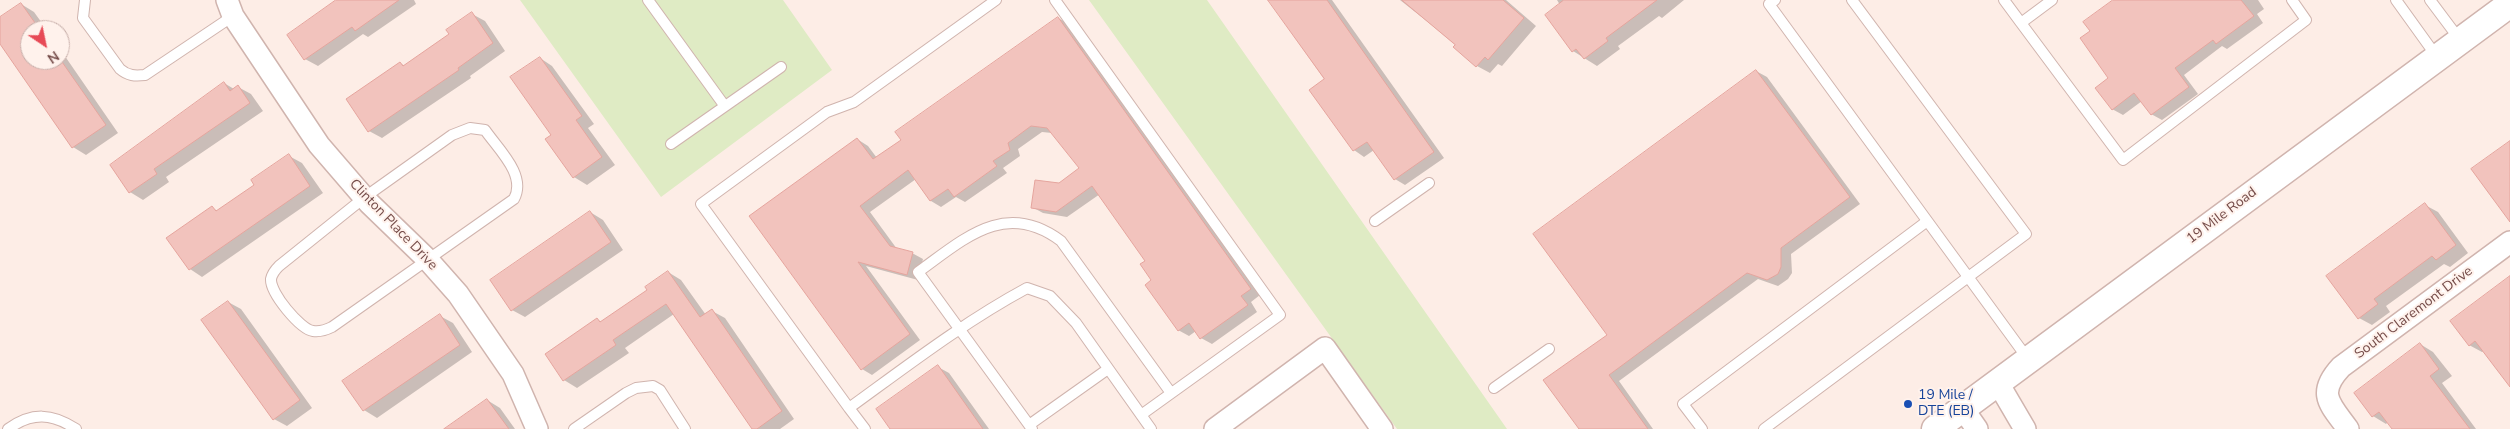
<!DOCTYPE html>
<style>
body{margin:0}
#map{position:relative;width:2510px;height:429px;overflow:hidden;background:#fdede6;font-family:"Nunito Sans",sans-serif}
canvas{display:block}
.north{position:absolute;left:20px;top:20px;width:50px;height:50px;box-sizing:border-box;background:#fff2ec;border:1px solid #c8b0ab;border-radius:50%;rotate:146deg;font-size:14px;font-weight:700;line-height:20px;text-align:center;color:#764d4a}
.north::after{content:'';display:block;margin:auto;width:18px;height:22px;background:#e74a56;clip-path:polygon(50% 0,100% 100%,50% 72%,0 100%)}
</style>
<div id="map">
<canvas width="2510" height="429"></canvas>
<div class="north">N</div>
</div>
<script>
const ctx = document.querySelector('canvas').getContext('2d');
ctx.lineJoin = 'round';
function fillPath(path, color) { ctx.fillStyle = color; ctx.fill(path, 'evenodd'); }
function stroke(path, color, width, dash) { ctx.strokeStyle = color; ctx.lineWidth = width; ctx.lineCap = dash ? 'butt' : 'round'; ctx.setLineDash(dash || []); ctx.stroke(path); }
function label(font, color, halo, rows, align = 'center') {
  ctx.font = font + ' "Nunito Sans",sans-serif'; ctx.lineWidth = 4; ctx.setLineDash([]); ctx.textBaseline = 'middle'; ctx.strokeStyle = halo; ctx.fillStyle = color; for (const [text, x, y, turn = 0] of rows) {
    ctx.save(); ctx.translate(x, y); ctx.rotate((+turn || 0) * Math.PI / 180); ctx.textAlign = isNaN(turn) ? turn : align; if (halo) ctx.strokeText(text, 0, 0); ctx.fillText(text, 0, 0); ctx.restore();
  }
}
fillPath(new Path2D(`
 M520 0H783L832 70 661 197Z
 M1089 0H1207L1507 429H1397Z`), '#dfebc4');
fillPath(new Path2D(`
 M347 0H414L416 4 368 37 363 34 318 66 305 59Z
 M1270 0H1332L1444 158 1405 185 1395 179 1374 150 1364 157 1354 150 1326 79Z
 M1400 0H1506L1536 26 1502 66 1498 64 1490 73 1477 66 1457 45Z
 M1557 0H1684L1662 18 1659 16 1618 46 1620 49 1597 66 1573 51 1560 5Z
 M2115 0H2258L2264 9 2257 14 2263 23 2227 49 2222 46 2184 75 2198 94 2162 120 2151 114 2142 101 2123 115 2112 109 2109 78Z
 M21 4 34 12 47 30H30V60H60V49L118 133 86 155 73 147 0 42V19Z
 M472 14 485 21 505 51 470 76 471 78 382 138 369 131 400 63 405 66 450 35Z
 M1058 18 1069 24 1260 295 1251 302 1257 312 1212 344 1201 338 1196 331 1189 336 1178 330 1153 280 1147 261 1100 194 1067 217 1043 213 1032 207 1080 168 1052 133 1042 132 1018 149 1020 156 1003 168 1007 173 965 202 956 197 941 207 931 201 916 179 870 212 897 249 912 253 923 259 918 280 866 266 920 340 872 375 862 369 751 217 857 139 868 146 877 158 903 140Z
 M540 58 552 66 594 124 588 128 615 165 587 185 574 177 553 135Z
 M1756 71 1767 77 1860 204 1791 254 1792 273 1788 279 1778 286 1758 279 1619 381 1653 429H1580L1609 336Z
 M224 83 234 89 238 87 251 94 263 111 166 177 169 182 143 200 130 192Z
 M289 156 302 163 323 193 202 277 190 269 212 208 218 211 256 185Z
 M2425 205 2438 212 2468 253 2450 267 2444 264 2386 306 2390 312 2372 325 2359 318Z
 M590 212 603 220 623 250 525 317 512 310Z
 M668 272 681 280 706 315 712 311 725 318 794 419 780 429H754L674 314 625 348 629 353 577 388 564 380 598 320 602 322 648 291Z
 M2510 277V385L2484 351 2482 352 2469 345Z
 M228 302 241 309 312 408 287 426 274 419Z
 M440 316 453 323 472 352 377 418 364 410Z
 M2420 344 2433 352 2452 376 2442 383 2476 429H2393L2388 422 2386 424 2373 416 2356 393Z
 M938 367 949 373 989 429H891Z
 M487 400 500 408 515 429H446Z`), '#0003');
const building = new Path2D(`
 M336 0H399L355 31 352 27 304 60 287 35Z
 M1268 0H1327L1434 152 1394 180 1367 142 1353 151 1309 90 1324 79Z
 M1402 0H1503L1524 18 1488 60 1485 57 1476 67 1453 47 1455 45Z
 M1564 0H1657L1606 38 1608 41 1584 59 1576 49 1572 52 1545 15Z
 M2113 0H2241L2254 16 2216 44 2213 40 2175 68 2189 87 2151 115 2134 93 2112 110 2095 88 2108 78 2080 38 2090 31 2083 22Z
 M21 3 40 30H30V60L60 59 106 125 72 148 0 44V17Z
 M472 12 493 43 458 68 459 70 368 132 346 99 400 62 403 66 449 34 446 30Z
 M1058 17 1251 289 1241 296 1248 305 1200 339 1189 323 1178 331 1145 285 1151 280 1140 264 1145 261 1092 186 1056 212 1031 208 1035 180 1059 183 1079 168 1047 128 1031 126 1008 143 1010 150 993 161 997 166 954 197 948 189 930 201 908 170 860 206 890 246 913 252 907 275 858 262 910 334 861 370 749 216 857 138 873 159 901 140 895 132Z
 M540 57 582 116 576 120 602 157 573 178 545 139 551 135 510 77Z
 M1756 70 1850 197 1781 248V267L1778 274 1767 280 1747 273 1609 375 1648 429H1579L1543 380 1607 335 1533 234Z
 M224 82 230 91 238 85 250 103 154 169 157 174 129 193 110 165Z
 M2510 141V222L2471 169Z
 M289 154 310 186 189 270 166 238 212 206 216 211 254 185 251 180Z
 M2425 203 2456 245 2436 260 2432 256 2374 299 2378 304 2358 319 2326 276Z
 M590 211 611 242 511 311 490 280Z
 M668 271 700 317 712 309 782 411 757 429H752L666 304 613 340 616 345 563 381 545 354 597 318 600 322 647 290 645 287Z
 M2510 276V387L2475 341 2469 346 2450 321Z
 M228 301 300 400 273 420 201 320Z
 M440 314 460 345 363 411 342 381Z
 M2420 343 2439 369 2430 376 2470 429H2392L2379 412 2372 417 2354 393Z
 M938 365 983 429H890L876 409Z
 M487 399 509 429H444Z`);
fillPath(building, '#f2c3bd');
stroke(building, '#e5a49d', 1);
const service = new Path2D(`
 M85 0 83 18 120 69C128 76 135 76 145 75L233 16
 M648 0 724 105
 M1055 0 1280 315 1141 415
 M1775 0 1769 4 2028 359
 M2004 0 2021 23 2052 0
 M2396 0 2437 57
 M2430 0 2460 40
 M2021 23 2123 160 2306 20 2292 0
 M470 128 485 130C498 149 527 175 514 199L332 327C326 330 320 332 313 331 300 329 270 293 271 279 272 274 276 269 279 266L365 197 452 135Z
 M671 144 781 67
 M1375 221 1429 183
 M1494 388 1549 349
 M849 408 701 204 827 112 854 102 996 0
 M1029 425 1108 369
 M8 429C32 412 52 413 76 429
 M574 429 626 393 636 388 653 386 660 390 685 429
 M865 429 849 408C907 366 964 322 1027 288L1050 296 1076 323 1151 429
 M1032 429 918 272C964 239 1005 199 1061 241L1171 393
 M1702 429 1683 404 1926 222
 M1764 429 2026 234 1852 0`);
const minor = new Path2D(`
 M227 0 233 16 319 145 369 203 427 259 458 294 513 374 537 429
 M1998 383 2025 429
 M1963 409 1977 429
 M1215 429 1325 348 1382 429
 M2348 429C2330 404 2316 394 2341 367L2510 242`);
const tertiary = new Path2D(`
 M1935 429 2510 4`);
stroke(service, '#d0b4ae', 12);
stroke(minor, '#d0b4ae', 24);
stroke(tertiary, '#d0b4ae', 29);
stroke(service, '#fff', 10);
stroke(minor, '#fff', 21);
stroke(tertiary, '#fff', 26);
for (const [x, y, r, color] of [
 [1908,404,5,"#1a4fb4"]
]) { const dot = new Path2D(); dot.arc(x, y, r, 0, 2 * Math.PI); ctx.fillStyle = color; ctx.fill(dot); stroke(dot, '#fff2ec', 2); }
label('14px', '#764d4a', '#fff2ec', [
 ["19 Mile Road",2222,216,-37],
 ["Clinton Place Drive",393,225,46],
 ["South Claremont Drive",2414,313,-37]
]);
label('14px', '#164399', '#fff2ec', [
 ["19 Mile /",1918,396],
 ["DTE (EB)",1918,412]
], 'left');
</script>
